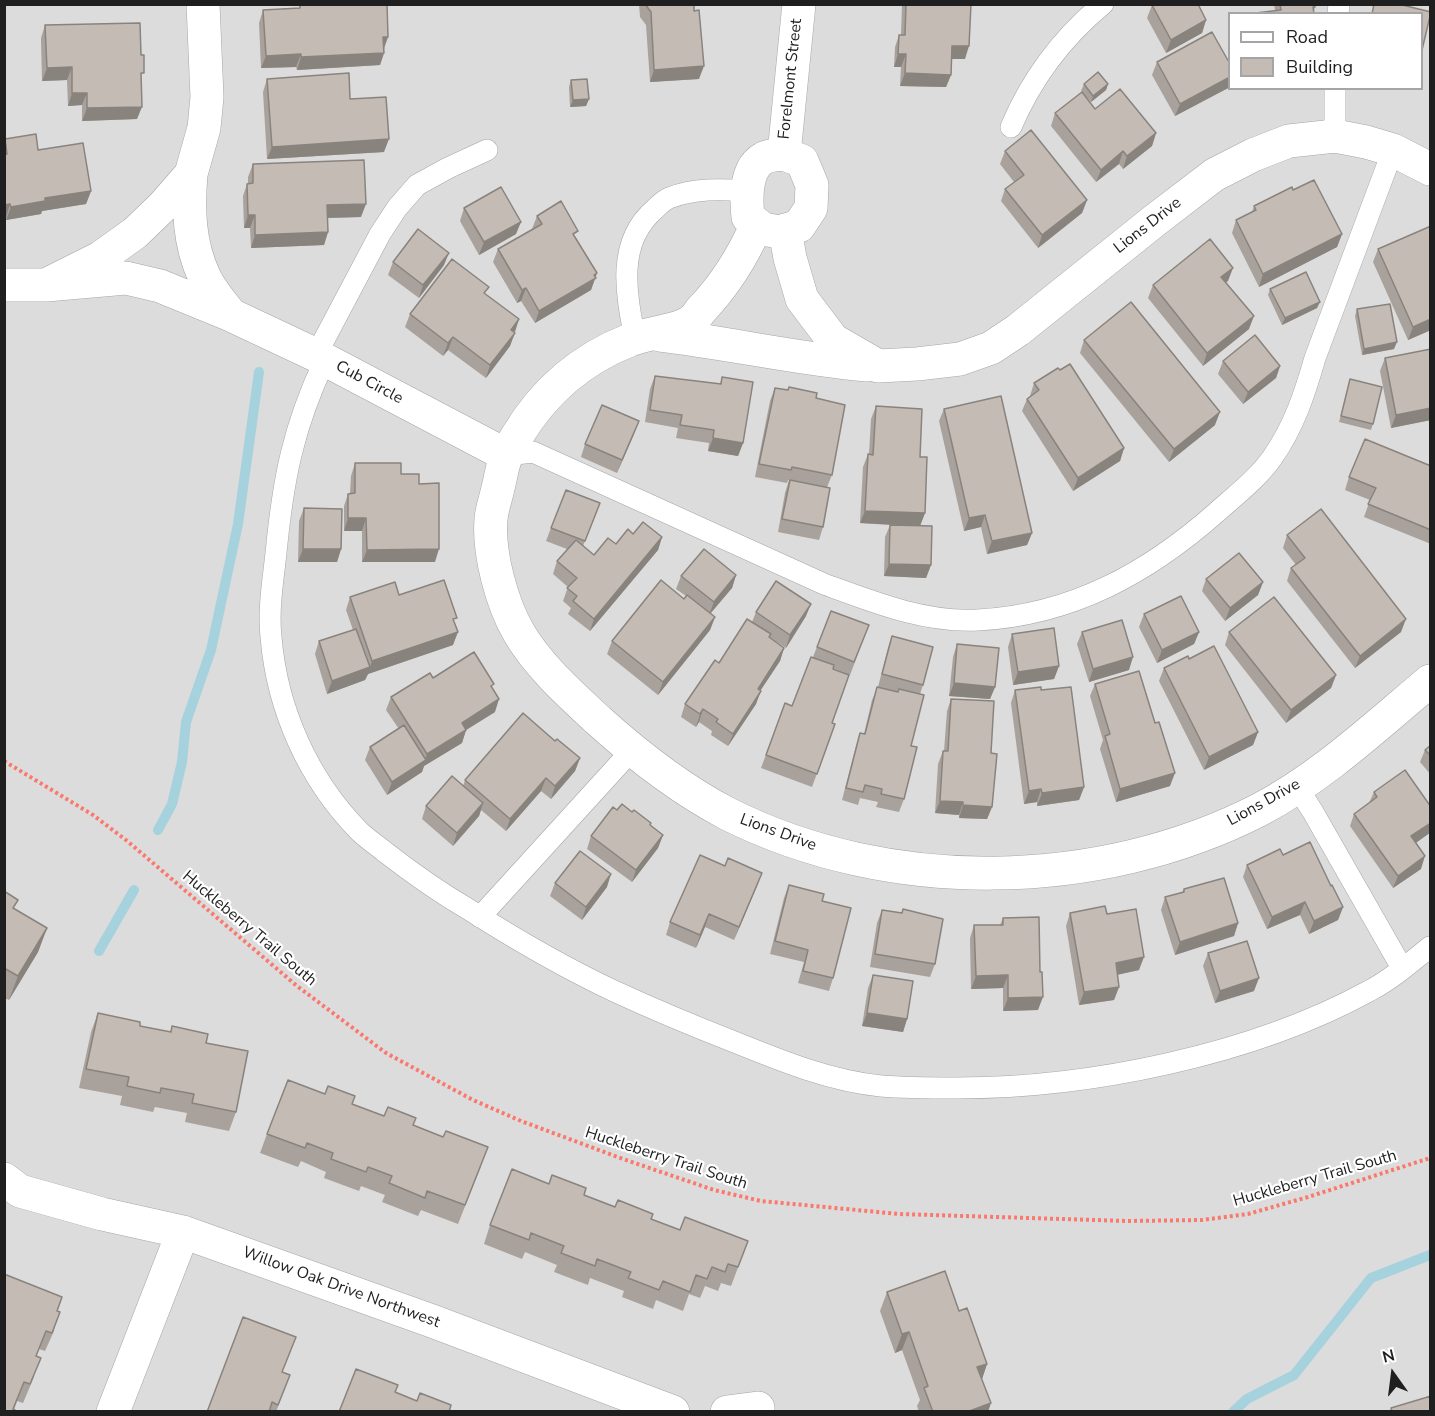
<!DOCTYPE html>
<style>
body{margin:0}
#map{position:relative;width:1435px;height:1416px;overflow:hidden;background:#f0ece5;font-family:"Nunito Sans",sans-serif}
canvas{display:block}
.frame{position:absolute;inset:0;border:6px solid #1f1f1f;pointer-events:none}
.legend{position:absolute;left:1228px;top:12px;width:195px;height:78px;box-sizing:border-box;background:#fff;border:2px solid #a5a5a5;margin:0;padding:8px 10px;list-style:none;font-size:18px;color:#1f1f1f}
.legend li{display:flex;align-items:center;gap:12px;height:30px}
.legend b{width:30px;border:2px solid #a5a5a5}
.north{position:absolute;left:1363px;top:1344px;width:60px;height:60px;-webkit-text-stroke:4px #fff;paint-order:stroke;rotate:346deg;font-size:16px;font-weight:700;line-height:24px;text-align:center;color:#1f1f1f}
.north::after{content:'';display:block;margin:auto;width:21px;height:27px;background:#1f1f1f;clip-path:polygon(50% 0,100% 100%,50% 72%,0 100%)}
</style>
<div id="map">
<canvas width="1435" height="1416"></canvas>
<div class="frame"></div>
<ul class="legend">
<li><b style="height:8px;background:#fff"></b>Road</li>
<li><b style="height:16px;background:#c4bbb4"></b>Building</li>
</ul>
<div class="north">N</div>
</div>
<script>
const ctx = document.querySelector('canvas').getContext('2d');
ctx.lineJoin = 'round';
function fillPath(path, color) { ctx.fillStyle = color; ctx.fill(path, 'evenodd'); }
function stroke(path, color, width, dash) { ctx.strokeStyle = color; ctx.lineWidth = width; ctx.lineCap = dash ? 'butt' : 'round'; ctx.setLineDash(dash || []); ctx.stroke(path); }
function label(font, color, halo, rows, align = 'center') {
  ctx.font = font + ' "Nunito Sans",sans-serif'; ctx.lineWidth = 4.5; ctx.setLineDash([]); ctx.textBaseline = 'middle'; ctx.strokeStyle = halo; ctx.fillStyle = color; for (const [text, x, y, turn = 0] of rows) {
    ctx.save(); ctx.translate(x, y); ctx.rotate((+turn || 0) * Math.PI / 180); ctx.textAlign = isNaN(turn) ? turn : align; if (halo) ctx.strokeText(text, 0, 0); ctx.fillText(text, 0, 0); ctx.restore();
  }
}
fillPath(new Path2D(`
 M5 5H1430V1411H5ZM1230 14H1422V88H1230Z`), '#dddcdc');
stroke(new Path2D(`
 M158 830 172 804 182 762 186 722 211 650 238 524 259 372
 M99 951 134 890
 M1233 1412 1247 1399 1294 1375 1371 1278 1430 1255`), '#a5d2dd', 10);
const service = new Path2D(`
 M1338 14 1339 4
 M1011 127C1031 80 1063 37 1103 4
 M1335 136V88
 M635 338C626 294 616 242 655 209 659 205 664 200 669 198 694 188 721 189 747 191
 M316 355 380 234 397 208 417 185 448 168 487 150
 M325 360C293 427 283 480 276 553 273 581 268 609 271 637 277 709 308 779 359 831 367 839 377 845 385 852 412 873 439 892 468 909 515 939 563 967 614 991 655 1010 696 1027 737 1043 784 1062 831 1081 881 1086 906 1088 932 1088 957 1088 1089 1088 1252 1055 1369 991 1391 980 1411 962 1430 947
 M506 455 533 452 824 584C873 602 925 623 978 620 1072 615 1148 573 1217 512 1236 495 1258 478 1272 458 1294 427 1305 393 1315 358L1393 150
 M1297 787 1313 812 1402 968
 M480 917 632 750`);
const minor = new Path2D(`
 M784 154 802 161 812 185 811 208 799 226 779 232 763 229 748 217C746 199 745 168 764 158 769 155 778 155 784 154Z
 M784 154 799 4
 M191 174C188 210 189 243 204 276 210 290 222 303 231 315
 M757 224C743 256 726 284 701 310 698 314 695 319 690 322 677 331 646 333 630 340 581 359 544 391 517 436 513 443 508 449 506 457 502 466 501 477 498 488 496 498 492 508 491 519 488 553 502 604 519 633 539 667 571 695 599 721 639 757 680 789 728 814 890 895 1098 892 1259 810 1322 777 1376 726 1430 681
 M785 230 790 258 802 299 833 340 878 366 917 364 960 359 991 348 1018 330 1154 221 1214 175 1253 155 1289 141 1335 136 1366 142 1393 150 1430 169
 M4 285H46L100 258 135 233 164 205 191 174 204 128 207 97 203 4
 M46 285 126 278 160 286 231 315 316 355 506 455
 M660 335C729 343 797 359 867 365
 M4 1179 20 1191 102 1214 183 1232 432 1321 673 1412
 M113 1412 183 1232
 M727 1412 758 1408`);
stroke(service, '#a6a6a6', 22);
stroke(minor, '#a6a6a6', 34);
stroke(new Path2D(`
 M4 761 93 815 126 840 297 986 386 1053 473 1100 521 1121 623 1159 714 1190 761 1201 899 1214 1127 1221 1202 1220 1248 1214 1308 1197 1430 1158`), '#fa786c', 4, [3, 3]);
stroke(service, '#fff', 21);
stroke(minor, '#fff', 33);
fillPath(new Path2D(`
 M639 4H694L699 79 650 82 646 25 640 17Z
 M902 4H971L965 59H952L951 75 946 87 900 86 901 67H894L895 47 899 35H901Z
 M1274 4H1315V7L1314 11 1275 10Z
 M300 5 388 37 384 49V53L380 65 297 70 296 67 261 68 259 23 263 10 299 8Z
 M1152 5 1206 20 1202 33 1166 53 1147 18Z
 M45 25 141 82 137 119 82 121V105L68 106 67 80 42 81 41 38Z
 M1157 62 1230 64V87L1175 116 1152 75Z
 M267 79 350 99 384 152 267 159 263 92Z
 M571 80 589 99 586 106 570 107 569 87Z
 M1084 84H1108L1106 90 1091 102 1081 91Z
 M1095 109 1156 133 1152 146 1123 169 1119 164 1096 182 1051 126 1055 113Z
 M5 139 38 150 91 191 86 204 42 211 41 214 6 220V217H4Z
 M1005 151 1087 200 1082 213 1038 248 1001 201 1005 189 1014 182 1000 164Z
 M253 164 361 217 328 218V232L324 245 251 248 250 228H244L243 196 247 184 248 183V177Z
 M1293 190 1342 234 1337 247 1259 287 1232 233 1236 220 1252 212 1254 206Z
 M464 208 516 234 479 255 460 221Z
 M537 216 576 238 597 273 591 290 535 323 521 301 517 303 493 262 498 249 532 229Z
 M1378 249 1431 330 1408 340 1373 262Z
 M393 262 444 265 419 298 388 275Z
 M1228 281 1226 282 1249 329 1203 366 1148 298 1153 285Z
 M1270 289 1317 308 1282 325 1268 295Z
 M486 295 514 332 510 346 486 378 448 350 443 356 405 327 410 314Z
 M1357 309 1394 349 1362 355 1355 316Z
 M1084 340 1215 425 1169 462 1080 353Z
 M1431 349V420L1391 428 1380 371 1385 358Z
 M1223 361 1280 366 1276 378 1243 404 1218 374Z
 M655 376 720 384 722 377 743 443 738 456 708 451 709 443 676 438 678 428 645 422 650 389Z
 M1350 379 1373 424 1371 430 1339 422Z
 M1034 383 1124 448 1120 461 1073 491 1022 411 1027 399 1030 396Z
 M775 388 816 398 832 475 827 487 823 527 819 540 778 532 785 493 789 480H788L787 483 755 477 770 401Z
 M876 406 920 457 925 513 920 526 931 565 926 578 884 576 885 537 890 525 860 523 863 467 868 454H869L871 419Z
 M944 409 1032 533 1027 545 987 554 981 527 964 531 939 421Z
 M634 434 617 473 581 457 585 444Z
 M355 463 401 474 419 484 435 562H362V531H344V506L348 494 350 493 351 476Z
 M1431 466V544L1364 517 1370 500 1345 490 1349 477Z
 M600 503 583 546 594 555 616 544 633 534 662 537 658 550 590 631 568 614 571 608 563 601 568 587 553 574 557 561 567 549 546 541 551 528Z
 M304 508 341 549 337 562H298L299 521Z
 M1287 535 1401 632 1355 668 1287 581 1291 568 1296 565 1283 548Z
 M736 575 732 588 710 614 715 617 710 630 658 695 607 654 612 641 684 599 686 596 676 589 681 576Z
 M1206 579 1263 582 1258 595 1225 621 1202 591Z
 M399 595 455 624 453 645 368 674 365 680 327 694 315 654 319 641 353 630 346 610 350 597Z
 M831 611 869 625 850 675 833 668 832 723 835 724 812 787 761 768 785 703 792 706 813 657Z
 M756 612 806 616 786 648 769 637 784 648 780 661 760 690 756 704 728 746 711 735 712 731 699 722 696 727 681 717 685 704 752 622Z
 M1144 614 1199 632 1194 644 1157 663 1139 627Z
 M1082 632 1129 670 1089 682 1077 644Z
 M1229 632 1336 675 1331 688 1286 723 1225 645Z
 M1012 634 1059 666 1054 679 1013 685 1008 647Z
 M892 636 923 685 920 694 911 746 904 799 899 812 876 807 878 802 860 798 858 805 842 800 856 746 860 733 864 734 872 700 878 687 888 648Z
 M957 644 995 687 990 699 949 696 953 657Z
 M1189 659 1258 732 1253 745 1204 770 1159 681 1164 668Z
 M433 678 492 688 495 712 466 730 462 743 424 766 422 772 387 795 365 760 370 747 399 729 386 710 391 697Z
 M1095 684 1170 786 1116 802 1100 749 1103 740 1090 696Z
 M1015 690H1041L1084 787 1079 800 1037 806V802L1024 804 1011 703Z
 M951 699 991 753 992 807 987 819 959 818V815L935 813 938 764 943 751H944L947 711Z
 M555 741 580 758 575 771 551 799 541 791 506 831 481 810 479 816 453 846 422 819 426 806 463 786 465 780Z
 M1431 745V775L1420 762 1425 750Z
 M1374 792 1431 807V832L1416 843 1421 869 1393 888 1350 826 1354 814 1369 803Z
 M617 810 632 812 651 823 650 826 663 835 658 848 632 882 587 849 591 836Z
 M1283 855 1331 886 1343 907 1338 920 1309 934 1300 915 1267 929 1243 877 1247 865Z
 M725 866 757 886 734 940 705 927 696 948 666 935 670 922Z
 M555 883 607 887 582 920 550 896Z
 M789 885 822 901 833 978 829 991 798 983 804 962 770 954 784 898Z
 M1184 889 1238 923 1234 936 1175 955 1161 910 1165 897 1182 892Z
 M4 891 15 909 47 928 38 952 9 1000 4 998Z
 M903 909 935 964 930 977 870 967 877 923 882 910 902 913Z
 M1070 913 1107 914 1139 970 1117 975 1119 987 1114 1000 1079 1005 1066 926Z
 M1003 918 1040 972 1038 1010 1003 1011V988L971 989 970 938 974 925H1000Z
 M1208 953 1254 991 1215 1003 1203 966Z
 M873 975 907 1019 903 1032 862 1026 868 988Z
 M98 1013 140 1026 170 1032 172 1026 206 1043 236 1112 229 1131 185 1122 187 1113 155 1107 153 1112 120 1105 122 1096 79 1088 91 1032Z
 M352 1104 384 1116 413 1125 481 1166 458 1224 421 1210 418 1216 382 1202 385 1195 361 1186 359 1191 324 1178 326 1172 301 1161 298 1167 260 1153 267 1134Z
 M549 1184 584 1195 680 1230 748 1241 731 1286 721 1283 718 1291 705 1286 700 1298 689 1294 683 1311 656 1300 653 1309 622 1297 624 1291 590 1278 588 1285 554 1272 557 1265 525 1252 522 1259 484 1244 490 1225Z
 M887 1292 959 1311 987 1364 982 1379 988 1412H919L917 1406 920 1400 902 1350 895 1353 880 1311Z
 M62 1297 57 1311 54 1331 45 1351 39 1349 36 1357 34 1377 23 1403 17 1401 14 1410 4 1412Z
 M283 1372 290 1375 276 1412H207Z`), '#a9a19b');
fillPath(new Path2D(`
 M1206 20 1202 33 1166 53 1171 40Z
 M383 37H388L383 50Z
 M952 46H969L965 59H948Z
 M384 53 380 65 297 70 301 57Z
 M301 54 296 67 261 68 266 56Z
 M898 54H906L901 67H894Z
 M704 66 699 79 650 82 654 70Z
 M72 67 67 80 42 81 47 68Z
 M905 73 951 75 946 87 900 86Z
 M1230 77V87L1175 116 1180 104Z
 M1108 84 1106 90 1091 102 1093 96Z
 M72 93H87L82 105 68 106Z
 M589 99 586 106 570 107 573 100Z
 M142 107 137 119 82 121 87 108Z
 M1156 133 1152 146 1123 169 1127 156Z
 M389 139 384 152 267 159 272 147Z
 M1123 151 1119 164 1096 182 1101 170Z
 M91 191 86 204 42 211 41 214 6 220 11 207 45 198Z
 M1087 200 1082 213 1038 248 1042 235Z
 M10 204 6 217H4V205Z
 M366 204 361 217 323 218 327 205Z
 M248 215H255L250 228H244Z
 M521 222 516 234 479 255 484 242Z
 M328 232 324 245 251 248 255 235Z
 M1342 234 1337 247 1259 287 1263 274Z
 M449 253 444 265 419 298 423 285Z
 M1233 268 1228 281 1217 289 1221 277Z
 M597 273 591 290 535 323 539 311Z
 M526 288 521 301 517 303 522 290Z
 M1320 302 1317 308 1282 325 1285 318Z
 M1254 316 1249 329 1203 366 1207 353Z
 M519 319 515 332 511 330Z
 M1431 319V330L1408 340 1413 327Z
 M515 333 510 346 486 378 490 365Z
 M453 337 448 350 443 356 448 343Z
 M1397 342 1394 349 1362 355 1364 349Z
 M1280 366 1276 378 1243 404 1248 392Z
 M1431 408V420L1391 428 1396 415Z
 M1220 412 1215 425 1169 462 1174 449Z
 M639 421 634 434 617 473 622 460Z
 M713 438 743 443 738 456 708 451Z
 M1124 448 1120 461 1073 491 1078 478Z
 M865 511 925 513 920 526 860 523Z
 M985 515 981 527 964 531 969 518Z
 M348 518H366L362 531H344Z
 M1032 533 1027 545 987 554 992 541Z
 M662 537 658 550 590 631 594 619Z
 M303 549H341L337 562H298Z
 M439 549 435 562H362L367 550Z
 M889 564 931 565 926 578 884 576Z
 M736 575 732 588 709 615 714 602Z
 M1263 582 1258 595 1225 621 1230 608Z
 M811 604 806 616 786 648 790 635Z
 M715 617 710 630 658 695 663 682Z
 M1406 619 1401 632 1355 668 1360 656Z
 M458 632 453 645 368 674 365 680 327 694 332 681 370 667 372 661Z
 M1199 632 1194 644 1157 663 1162 650Z
 M784 648 780 661 753 702 758 689Z
 M1133 657 1129 670 1089 682 1093 669Z
 M1059 666 1054 679 1013 685 1018 672Z
 M1336 675 1331 688 1286 723 1291 710Z
 M954 683 995 687 990 699 949 696Z
 M761 691 756 704 728 746 733 734Z
 M499 699 495 712 466 730 462 743 424 766 422 772 387 795 392 782 425 760 427 754 462 723Z
 M703 709 699 722 696 727 700 714Z
 M1258 732 1253 745 1204 770 1209 757Z
 M580 758 575 771 551 799 555 786Z
 M1175 773 1170 786 1116 802 1120 789Z
 M546 778 541 791 506 831 510 819Z
 M1084 787 1079 800 1037 806 1042 793Z
 M1041 789 1037 802 1024 804 1029 791Z
 M940 801 963 802 959 815 935 813Z
 M483 803 479 816 453 846 457 833Z
 M963 805 992 807 987 819 959 818Z
 M1431 823V832L1407 849 1411 836Z
 M663 835 658 848 632 882 636 870Z
 M1425 856 1421 869 1393 888 1398 876Z
 M762 873 757 886 734 940 739 927Z
 M611 874 607 887 582 920 586 907Z
 M1305 902 1300 915 1267 929 1272 917Z
 M1343 907 1338 920 1309 934 1314 921Z
 M709 914 705 927 696 948 700 935Z
 M1238 923 1234 936 1175 955 1180 942Z
 M47 928 38 952 9 1000 18 976Z
 M1144 957 1139 970 1111 976 1116 963Z
 M1008 975 1003 988 971 989 976 976Z
 M1259 978 1254 991 1215 1003 1220 991Z
 M1119 987 1114 1000 1079 1005 1084 992Z
 M1043 997 1038 1010 1003 1011 1008 998Z
 M867 1013 907 1019 903 1032 862 1026Z
 M909 1332 902 1350 895 1353 902 1334Z
 M987 1364 981 1382 977 1367Z
 M991 1403 988 1412H967Z`), '#89837e');
const building = new Path2D(`
 M309 4H387L388 37H383L384 53 301 57V54L266 56 263 10 300 8V5Z
 M645 4H694V11L699 10 704 66 654 70 651 12Z
 M906 4H971L969 46H952L951 75 905 73 906 54H898L899 35H905Z
 M1154 4H1198L1206 20 1171 40 1152 5Z
 M1280 4H1315V7H1313L1314 14H1247L1281 10Z
 M1374 4H1398L1431 12 1422 50V14H1372Z
 M140 23 141 55H144V73H141L142 107 87 108V93H72V67L47 68 45 25Z
 M1212 32 1230 64V77L1180 104 1157 62Z
 M1098 72 1108 84 1093 96 1084 84Z
 M349 73 350 99 386 97 389 139 272 147 267 79Z
 M587 79 589 99 573 100 571 80Z
 M1120 89 1156 133 1127 156 1123 151 1101 170 1055 113 1082 92 1095 109Z
 M1031 130 1087 200 1042 235 1005 189 1024 175 1005 151Z
 M36 134 38 150 83 143 91 191 45 198V201L11 207 10 204 4 205V155L7 154 5 139Z
 M364 160 366 204 327 205 328 232 255 235V215H248L247 184 253 183V164Z
 M1314 180 1342 234 1263 274 1236 220 1256 210 1254 206 1292 187 1293 190Z
 M501 187 521 222 484 242 464 208Z
 M561 201 578 231 573 234 597 273 594 275 596 278 539 311 526 288 522 290 498 249 542 224 537 216Z
 M1431 226V319L1413 327 1378 249Z
 M418 229 449 253 423 285 393 262Z
 M1210 239 1233 268 1221 277 1254 316 1207 353 1153 285Z
 M452 259 489 287 484 293 519 319 511 330 515 333 490 365 453 337 448 343 410 314Z
 M1306 272 1320 302 1285 318 1270 289Z
 M1131 302 1220 412 1174 449 1084 340Z
 M1390 304 1397 342 1364 349 1357 309Z
 M1255 335 1280 366 1248 392 1223 361Z
 M1431 349V408L1396 415 1385 358Z
 M1070 364 1124 448 1078 478 1027 399 1039 390 1034 383 1058 368 1060 370Z
 M655 376 721 384 722 377 753 382 743 443 713 438 714 430 680 425 682 415 650 410Z
 M1350 379 1382 387 1373 424 1341 416Z
 M789 387 817 393 816 398 845 405 832 475 792 467 791 470 759 464 775 388 788 390Z
 M1001 396 1032 533 992 541 985 515 969 518 944 409Z
 M602 405 639 421 622 460 585 444Z
 M876 406 922 409 920 457H927L925 513 865 511 868 454 873 455Z
 M1365 439 1431 466V530L1368 504 1376 488 1349 477Z
 M355 463H401V474H419V484L439 483V549L367 550 366 518H348V494L355 493Z
 M790 480 830 488 823 527 782 519Z
 M566 490 600 503 585 541 551 528Z
 M304 508 342 509 341 549H303Z
 M1321 509 1406 619 1360 656 1291 568 1305 558 1287 535Z
 M643 522 662 537 594 619 573 601 577 596 567 588 577 578 557 561 576 540 594 555 608 538 616 544 628 529 633 534Z
 M890 525 932 526 931 565 889 564Z
 M704 549 736 575 714 602 681 576Z
 M1239 553 1263 582 1230 608 1206 579Z
 M444 580 457 618 453 619 458 632 372 661 350 597 395 582 399 595Z
 M661 580 684 599 687 595 715 617 663 682 612 641Z
 M776 581 811 604 790 635 756 612Z
 M1181 596 1199 632 1162 650 1144 614Z
 M1274 597 1336 675 1291 710 1229 632Z
 M831 611 869 625 854 662 817 647Z
 M747 619 771 634 769 637 784 648 758 689 761 691 733 734 716 722 718 719 703 709 700 714 685 704 715 660 719 663Z
 M1122 620 1133 657 1093 669 1082 632Z
 M1054 628 1059 666 1018 672 1012 634Z
 M356 629 370 667 332 681 319 641Z
 M892 636 933 647 923 685 882 674Z
 M957 644 999 648 995 687 954 683Z
 M1214 646 1258 732 1209 757 1164 668 1188 656 1189 659Z
 M474 652 494 684 491 686 499 699 462 723 466 730 427 754 391 697 430 673 433 678Z
 M811 657 834 665 833 669 849 675 832 723 835 724 817 774 766 755 785 703 792 706Z
 M1139 671 1155 723 1159 722 1175 773 1120 789 1105 736 1110 734 1095 684Z
 M877 687 898 692 899 689 924 695 911 746 917 747 904 799 881 794 882 789 865 785 863 792 846 788 860 733 865 734Z
 M1041 687V690L1071 687 1084 787 1042 793 1041 789 1029 791 1015 690Z
 M951 699 994 701 991 753 997 754 992 807 963 805V802L940 801 943 751H948Z
 M523 713 555 741 557 739 580 758 555 786 546 778 510 819 465 780Z
 M404 725 426 760 392 782 370 747Z
 M1431 745V756L1425 750Z
 M1405 770 1431 807V823L1411 836 1425 856 1398 876 1354 814 1377 797 1374 792Z
 M452 776 483 803 457 833 426 806Z
 M622 804 632 812 634 810 651 823 650 825 663 835 636 870 591 836 613 807 617 810Z
 M1310 842 1331 886 1332 885 1343 907 1314 921 1305 902 1272 917 1247 865 1280 849 1283 855Z
 M580 851 611 874 586 907 555 883Z
 M700 855 725 866 728 858 762 873 739 927 709 914 700 935 670 922Z
 M1224 878 1238 923 1180 942 1165 897 1184 892V889Z
 M789 885 824 894 822 901 851 908 833 978 803 971 808 950 775 941Z
 M4 891 18 900 13 908 47 928 18 976 4 968Z
 M1105 906 1107 914 1136 909 1144 957 1116 963 1119 987 1084 992 1070 913Z
 M903 909 943 919 935 964 875 954 882 910 902 913Z
 M1039 917 1040 972H1042L1043 997 1008 998V975L976 976 974 925H1003V918Z
 M1247 941 1259 978 1220 991 1208 953Z
 M873 975 913 981 907 1019 867 1013Z
 M98 1013 140 1022V1026L171 1032 172 1026 208 1034 206 1043 248 1051 236 1112 192 1103 194 1094 161 1088 160 1093 127 1086 129 1077 86 1069Z
 M288 1080 325 1094 328 1086 355 1096 352 1104 384 1116 388 1107 416 1118 413 1125 443 1137 446 1131 488 1147 465 1205 427 1191 425 1198 389 1183 392 1176 368 1167 366 1172 331 1159 333 1153 307 1143 305 1148 267 1134Z
 M512 1169 549 1184 552 1175 586 1188 584 1195 615 1207 618 1200 653 1214 651 1219 680 1230 685 1217 748 1241 738 1267 728 1264 725 1272 712 1267 707 1279 696 1275 690 1292 663 1281 659 1290 628 1278 631 1272 597 1259 595 1266 561 1253 564 1246 531 1233 529 1240 490 1225Z
 M945 1271 959 1311 967 1308 987 1364 977 1367 991 1403 967 1412H933L924 1388 928 1386 909 1332 902 1334 887 1292Z
 M4 1274 62 1297 57 1311 60 1312 52 1333 46 1331 36 1356 41 1358 30 1384 24 1382 13 1409 18 1412H4Z
 M243 1317 296 1337 282 1372 290 1375 278 1405 272 1402 269 1412H207Z
 M356 1369 398 1385 395 1392 417 1401 420 1393 451 1405 449 1412H339Z
 M1431 1396V1412H1392L1391 1408Z`);
fillPath(building, '#c4bbb4');
stroke(building, '#89837e', 1.5);
label('16px', '#1f1f1f', '#fff', [
 ["Forelmont Street",791,79,-84],
 ["Lions Drive",1148,226,-38],
 ["Cub Circle",369,383,28],
 ["Lions Drive",1264,803,-29],
 ["Lions Drive",778,833,20],
 ["Huckleberry Trail South",249,929,40],
 ["Huckleberry Trail South",666,1159,18],
 ["Huckleberry Trail South",1315,1179,-16],
 ["Willow Oak Drive Northwest",341,1288,20]
]);
</script>
